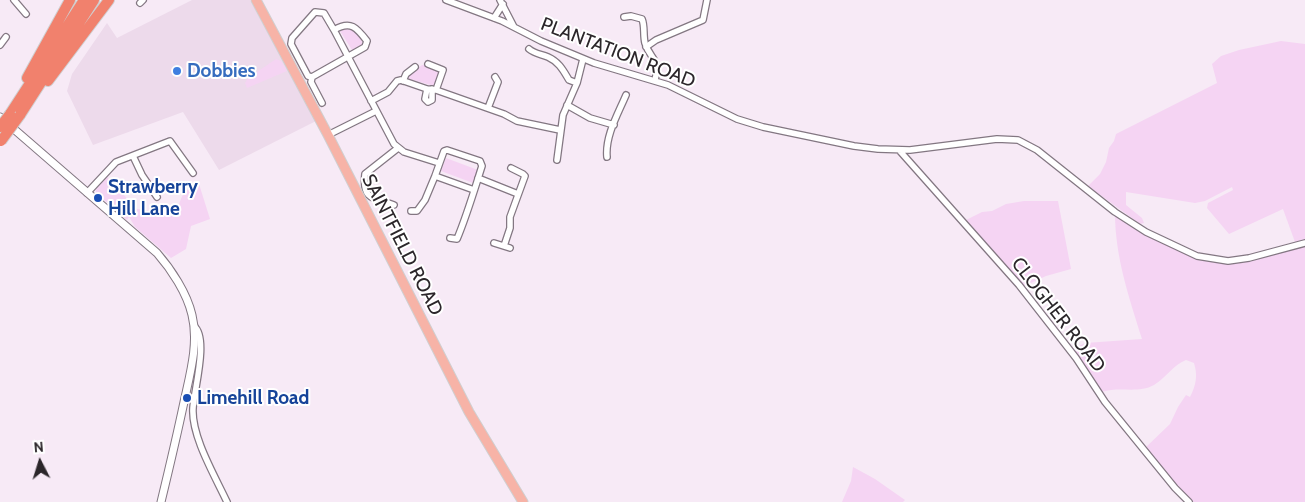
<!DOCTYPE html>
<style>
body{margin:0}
#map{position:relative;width:1305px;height:502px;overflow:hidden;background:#f7eaf6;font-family:Cabin,sans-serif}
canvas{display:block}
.north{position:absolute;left:15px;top:437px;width:50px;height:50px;-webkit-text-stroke:4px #fff;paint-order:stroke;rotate:355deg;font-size:14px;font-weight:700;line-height:20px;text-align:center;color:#2b262a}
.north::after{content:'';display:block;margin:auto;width:18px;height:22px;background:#2b262a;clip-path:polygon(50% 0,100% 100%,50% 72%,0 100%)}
</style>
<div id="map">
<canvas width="1305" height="502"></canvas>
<div class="north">N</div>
</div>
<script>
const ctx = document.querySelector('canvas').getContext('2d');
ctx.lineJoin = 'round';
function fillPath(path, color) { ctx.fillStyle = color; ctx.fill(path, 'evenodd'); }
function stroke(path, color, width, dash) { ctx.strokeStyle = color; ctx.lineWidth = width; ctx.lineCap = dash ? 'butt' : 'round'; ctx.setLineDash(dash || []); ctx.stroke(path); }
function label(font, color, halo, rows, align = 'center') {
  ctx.font = font + ' Cabin,sans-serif'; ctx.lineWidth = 4; ctx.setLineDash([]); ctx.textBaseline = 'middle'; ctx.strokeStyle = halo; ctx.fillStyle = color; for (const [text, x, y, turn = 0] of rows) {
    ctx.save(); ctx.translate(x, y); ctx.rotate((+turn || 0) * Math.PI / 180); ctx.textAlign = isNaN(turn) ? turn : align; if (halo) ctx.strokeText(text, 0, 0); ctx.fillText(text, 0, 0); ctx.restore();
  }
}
fillPath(new Path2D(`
 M192 0H250L316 121 219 170 183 112 93 145 67 91 72 74 107 23 117 38Z`), '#eddaeb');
fillPath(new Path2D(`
 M346 27C355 31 363 35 362 45L352 50 340 31Z
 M1281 41 1305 44V240L1295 242 1283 209 1229 234 1207 208 1208 203 1233 190 1232 187 1205 201 1195 203 1126 192V205L1142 218 1144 223 1140 224 1088 186 1100 174 1106 162 1109 148 1114 141 1116 134 1217 83 1212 64 1221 56 1239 50Z
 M276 59 281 61 287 71 247 88 245 83 248 78Z
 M422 65H426L439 71 434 86 406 78Z
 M446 158 478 170 473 183 441 171Z
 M107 177 137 209 177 213C181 197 182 190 199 184L210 219 191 226 186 249 171 258 135 227 129 217 127 220 96 193V189Z
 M1024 201H1058L1071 269 1046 276 1024 286 966 220 982 212 992 211 1006 204Z
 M1115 213C1148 232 1191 264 1230 264 1252 263 1283 251 1305 245V502H1194L1178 487 1145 448 1170 424 1178 407 1186 395 1190 397C1196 385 1198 376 1194 363L1186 360C1173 365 1166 378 1154 385 1138 394 1119 386 1102 392L1073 349 1085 343 1142 339C1129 297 1115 257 1115 213Z
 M853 467 875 479 905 500 903 502H842L851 481Z`), '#f5d4f3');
const minor = new Path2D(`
 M14 0 26 14
 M446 0 502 21 541 41 594 63 668 85 737 119 763 127 854 146 878 149 910 150 997 139 1018 140 1037 150 1115 212 1146 232 1197 256 1228 261 1249 258 1305 243
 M500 0 514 27
 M140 3 143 0
 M624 17 631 16 642 19C645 26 643 35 645 43 650 60 661 58 655 80
 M494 18 503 4
 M0 45 6 37
 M646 47 656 40 703 20 707 0
 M529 49C535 54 541 54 548 57 559 62 563 70 569 80L577 83
 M428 64 443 70 436 90
 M312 77 308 76 291 44 292 38 315 12 324 13 334 30 394 144 404 152 439 163
 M403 81 406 74 415 67
 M427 89 425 99 428 102 432 100V89
 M371 101 388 92 397 81 401 80 427 89 436 90 504 114 517 121 560 130
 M322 103 311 82 312 77 365 47 367 41C357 28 351 20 334 30
 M567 105 590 118 614 125
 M488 108 498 82 495 77
 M328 135 376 111
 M899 150 1019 285 1076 358 1105 402 1175 488 1189 502
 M133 156 142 175 157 197
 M607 157C605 136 618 114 626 95
 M557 160 563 115 577 83 583 59
 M478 178 518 194
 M140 190 148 184
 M87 193 116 162 170 141 193 173
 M394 205C373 198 362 200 365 174L398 148
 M411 211H417L425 200 435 176
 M450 238 457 239C467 215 474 191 482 166L480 161 447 150 444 151 435 176 474 190
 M494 243 510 248
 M504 246 510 228V217L525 176 523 174 511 168
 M194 326C209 338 194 390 193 408 191 436 215 476 227 502`);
const tertiary = new Path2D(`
 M0 117 157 253C171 269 187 293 192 315 199 343 190 374 184 402 177 435 169 469 161 502`);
const primary = new Path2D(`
 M256 0 328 135 469 412 523 502`);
const motorway = new Path2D(`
 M27 78 70 0
 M48 81 109 0
 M10 114 84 0
 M20 115 94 0`);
stroke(minor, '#837782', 8);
stroke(tertiary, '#837782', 9);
stroke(primary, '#d0cfd0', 11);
stroke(motorway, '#d0cfd0', 12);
stroke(minor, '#fff', 5.5);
stroke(tertiary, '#fff', 7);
stroke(primary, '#f7b3a7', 9);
stroke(motorway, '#f1816d', 10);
const motorwayBridge = new Path2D(`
 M0 127 10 114
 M1 141 20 115`);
stroke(motorwayBridge, '#d0cfd0', 12, []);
stroke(motorwayBridge, '#f1816d', 10);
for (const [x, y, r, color] of [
 [177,71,5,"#3f7fe0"],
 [98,198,5,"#1a4fb4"],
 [187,398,5,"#1a4fb4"]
]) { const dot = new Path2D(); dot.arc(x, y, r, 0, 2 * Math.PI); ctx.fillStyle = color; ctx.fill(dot); stroke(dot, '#fff', 2); }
label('19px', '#2b262a', '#fff', [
 ["PLANTATION ROAD",618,53,21],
 ["SAINTFIELD ROAD",402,245,63],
 ["CLOGHER ROAD",1058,315,52]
]);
label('bold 19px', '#366cbe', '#fff', [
 ["Dobbies",187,71]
], 'left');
label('bold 19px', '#164399', '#fff', [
 ["Strawberry",108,187],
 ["Hill Lane",108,209],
 ["Limehill Road",197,398]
], 'left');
</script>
